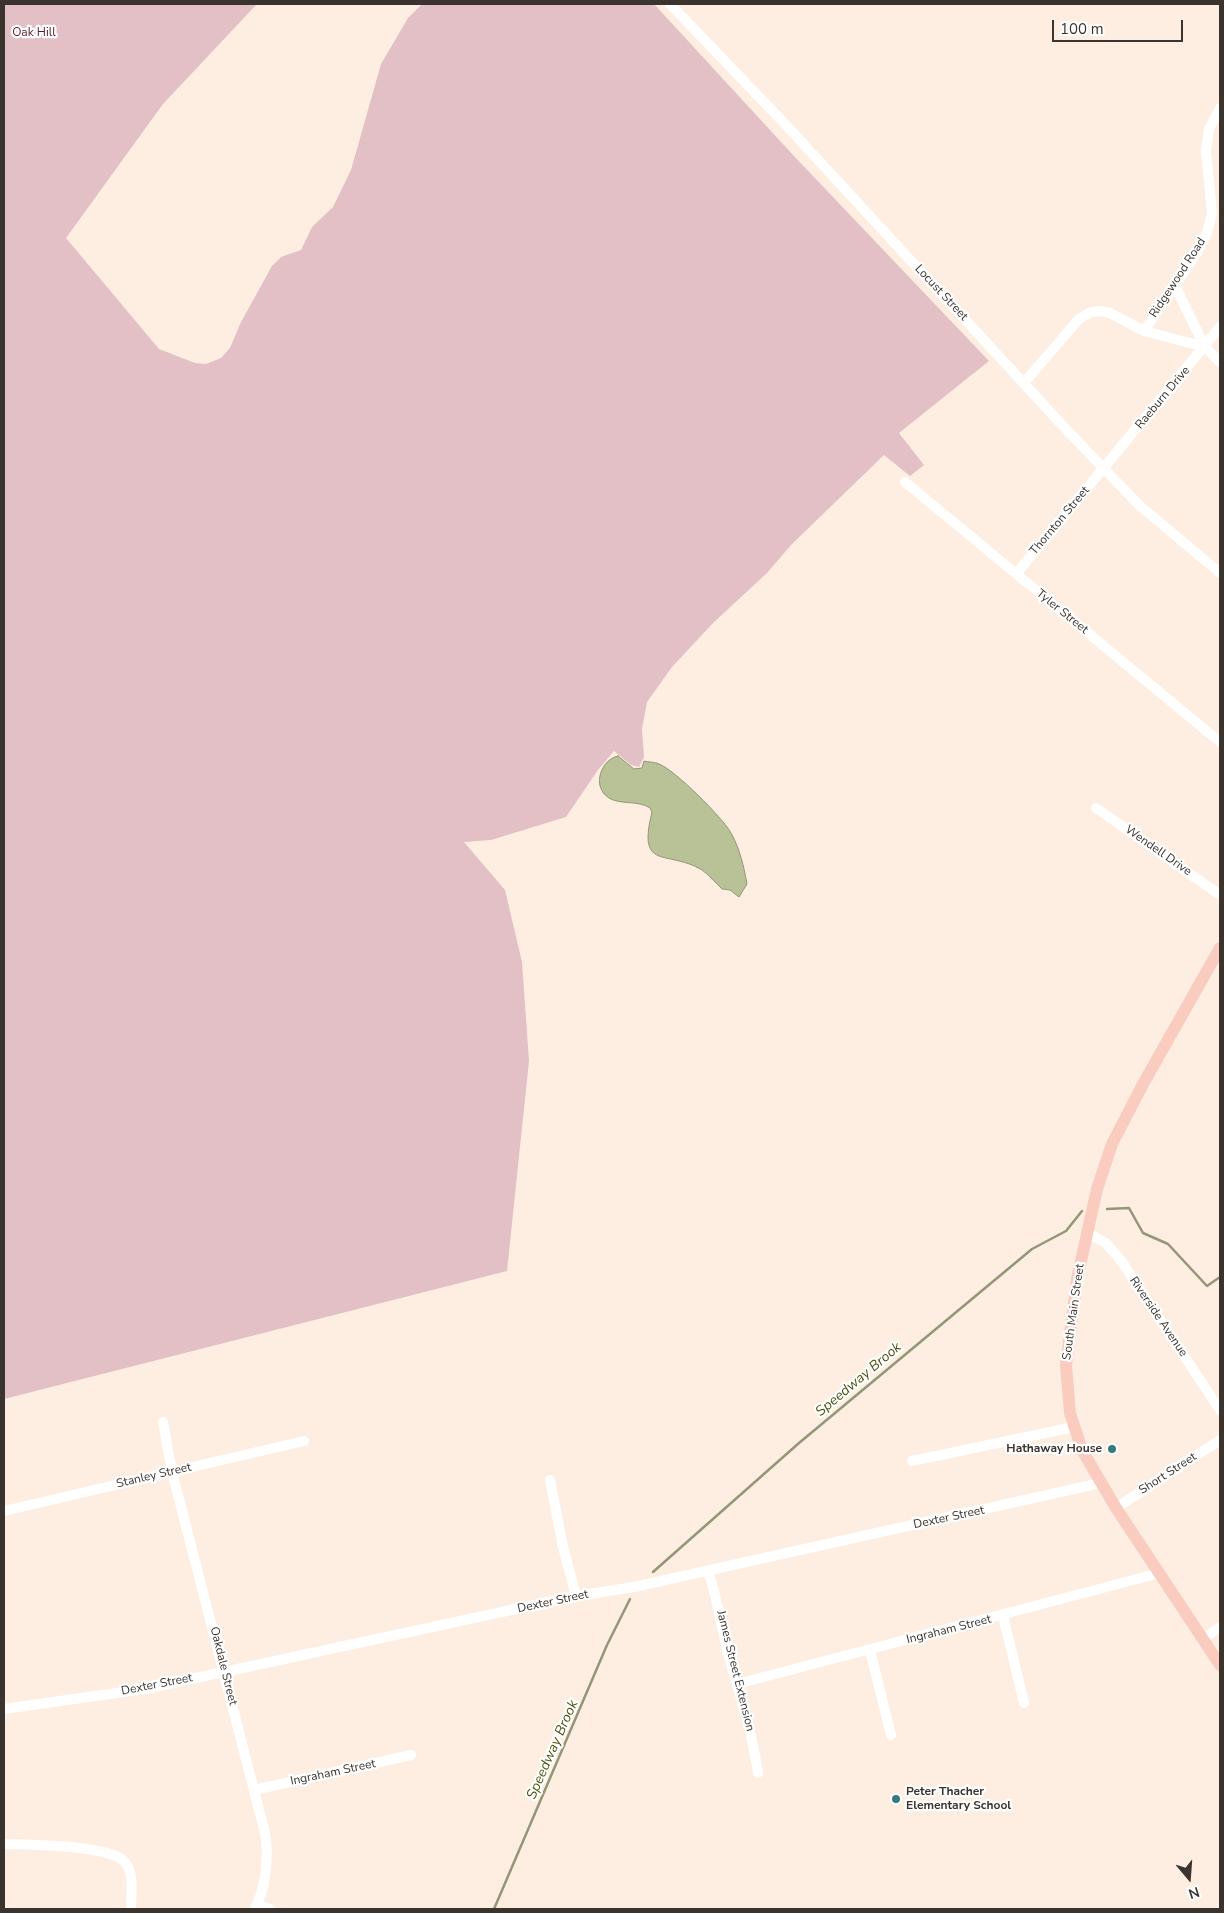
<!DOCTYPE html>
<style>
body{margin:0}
#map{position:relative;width:1224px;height:1913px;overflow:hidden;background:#feeee1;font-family:"Nunito Sans",sans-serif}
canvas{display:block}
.frame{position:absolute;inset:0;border:5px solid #3a332e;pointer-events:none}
.north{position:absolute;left:1164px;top:1853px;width:50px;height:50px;-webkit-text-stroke:4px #fff;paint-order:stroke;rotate:162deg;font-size:14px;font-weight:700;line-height:20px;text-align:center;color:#3a332e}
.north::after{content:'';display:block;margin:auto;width:18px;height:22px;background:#3a332e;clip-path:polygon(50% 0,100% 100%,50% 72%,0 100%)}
.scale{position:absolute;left:1052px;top:20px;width:131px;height:22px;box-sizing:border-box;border:2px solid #3a332e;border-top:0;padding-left:6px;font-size:15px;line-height:18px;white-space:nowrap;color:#3a332e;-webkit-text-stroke:4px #fff;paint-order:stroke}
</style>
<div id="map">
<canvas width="1224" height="1913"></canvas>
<div class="frame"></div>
<div class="north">N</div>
<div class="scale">100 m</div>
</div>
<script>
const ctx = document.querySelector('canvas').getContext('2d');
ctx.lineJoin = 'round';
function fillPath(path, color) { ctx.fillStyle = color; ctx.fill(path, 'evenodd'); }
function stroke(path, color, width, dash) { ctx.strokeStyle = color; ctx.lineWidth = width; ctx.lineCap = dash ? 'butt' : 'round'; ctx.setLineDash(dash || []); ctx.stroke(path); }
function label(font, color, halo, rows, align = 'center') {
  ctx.font = font + ' "Nunito Sans",sans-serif'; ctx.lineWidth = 4.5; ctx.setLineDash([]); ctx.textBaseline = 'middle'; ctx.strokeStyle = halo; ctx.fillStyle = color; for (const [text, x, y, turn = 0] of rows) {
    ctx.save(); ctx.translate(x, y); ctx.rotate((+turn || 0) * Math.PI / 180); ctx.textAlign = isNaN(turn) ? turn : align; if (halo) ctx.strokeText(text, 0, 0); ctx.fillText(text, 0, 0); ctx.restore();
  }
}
fillPath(new Path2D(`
 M4 4H257L163 104 66 238 159 349 195 363 206 364 221 358 230 348 241 322 272 266 281 257 301 250 312 227 333 207 351 170 381 64 408 18 422 4H654L793 155 989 361 899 433 924 465 910 476 884 455 791 545 767 573 713 623 672 667 647 702 642 729 644 757 639 767 631 765 614 751 598 770 566 817 491 840 464 842 505 890 522 962 529 1061 507 1271 4 1399Z`), '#e2c0c5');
const water = new Path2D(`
 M618 756 634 769 642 768 644 761C648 762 655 762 659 764 675 770 723 818 731 833 740 849 744 867 747 884L739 897 730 890 722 889C716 883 709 875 702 870 667 849 637 872 652 812L650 808C638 800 620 805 609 798 591 787 601 759 618 756Z`);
fillPath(water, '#b9c196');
stroke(water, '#939677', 1);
stroke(new Path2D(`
 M1107 1209 1129 1208 1143 1233 1168 1244 1207 1286 1220 1277
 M653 1572 799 1443 1032 1249 1066 1231 1082 1211
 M494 1909 607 1645 630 1599`), '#939677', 2.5);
stroke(new Path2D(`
 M670 4 786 125 1063 426 1139 505 1220 573
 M1174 284 1205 347
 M1144 331 1198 251 1207 233 1212 214 1206 151 1209 129 1220 108
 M1024 383 1079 319 1091 312 1100 311 1110 313 1144 331 1205 347 1220 362
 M905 482 1220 742
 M1016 574 1220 327
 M1096 808 1220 895
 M1087 1232 1107 1244 1122 1262 1220 1410
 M163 1422 172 1472 265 1833C269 1858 266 1886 255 1909
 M912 1461 1074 1427
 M550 1480 563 1547 576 1596
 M1116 1508 1220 1440
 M4 1511 304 1441
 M708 1571C718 1599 721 1628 729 1657 740 1695 752 1733 758 1773
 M1003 1616 1024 1703
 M1203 1639 1220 1627
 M870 1650 891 1735
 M737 1684 1160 1573
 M4 1709 145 1689 576 1596 634 1587 1101 1483
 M254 1790 411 1755
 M4 1844C28 1845 108 1845 124 1861 135 1872 131 1895 131 1909
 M257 1905 271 1909`), '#fff', 10);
stroke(new Path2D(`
 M1220 948 1143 1084 1112 1144 1097 1189 1077 1279 1066 1365 1070 1413 1082 1450 1116 1508 1220 1665`), '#faccc0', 12);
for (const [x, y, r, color] of [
 [1112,1449,5,"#337c7e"],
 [896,1799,5,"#337c7e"]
]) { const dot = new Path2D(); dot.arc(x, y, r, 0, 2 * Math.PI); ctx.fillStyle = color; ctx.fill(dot); stroke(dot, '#fff', 2); }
label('12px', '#581d2c', '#fff', [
 ["Oak Hill",34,33]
]);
label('12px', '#3a332e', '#fff', [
 ["Ridgewood Road",1178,278,-57],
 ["Locust Street",941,293,47],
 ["Raeburn Drive",1163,398,-50],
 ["Thornton Street",1060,521,-50],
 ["Tyler Street",1062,612,39],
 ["Wendell Drive",1158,851,35],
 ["South Main Street",1074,1312,-82],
 ["Riverside Avenue",1158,1317,56],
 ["Short Street",1168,1474,-33],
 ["Stanley Street",154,1476,-13],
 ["Dexter Street",949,1518,-12],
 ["Dexter Street",553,1602,-12],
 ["Ingraham Street",949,1630,-14],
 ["Oakdale Street",223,1666,76],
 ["James Street Extension",735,1671,76],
 ["Dexter Street",157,1685,-11],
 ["Ingraham Street",333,1773,-12]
]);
label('bold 12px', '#3a332e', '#fff', [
 ["Hathaway House",1102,1449],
 ["Peter Thacher",906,1792,"left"],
 ["Elementary School",906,1806,"left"]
], 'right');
label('italic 14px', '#4c5410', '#fff', [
 ["Speedway Brook",859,1380,-40],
 ["Speedway Brook",553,1750,-66]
]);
</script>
